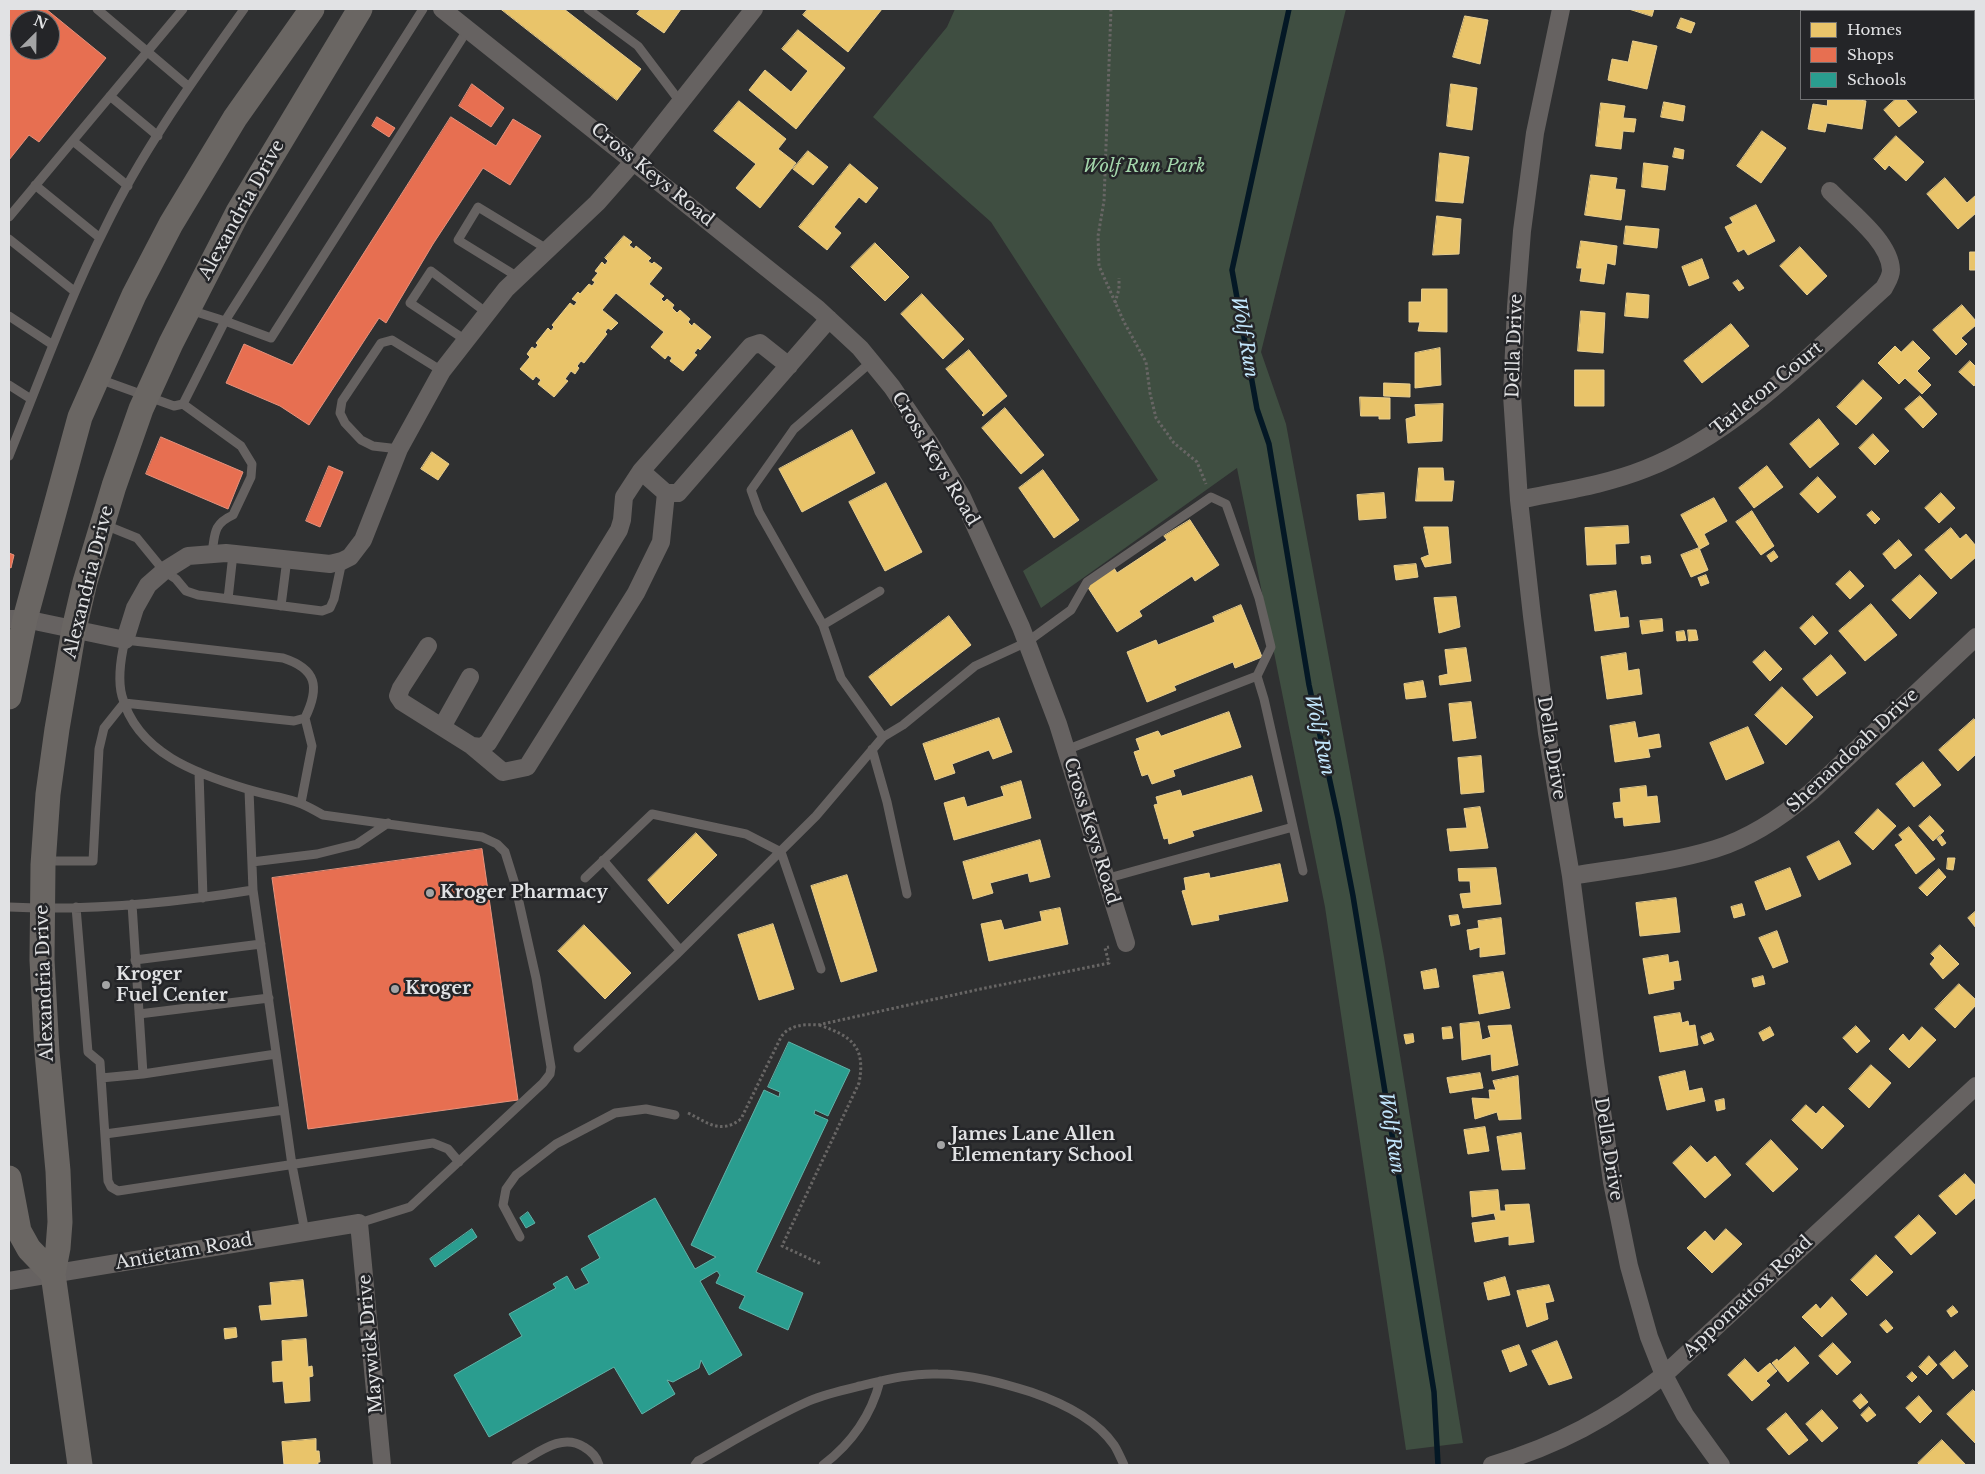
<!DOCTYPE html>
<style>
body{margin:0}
#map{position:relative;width:1985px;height:1474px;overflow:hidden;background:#2f3031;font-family:"Libre Baskerville",serif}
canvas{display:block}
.frame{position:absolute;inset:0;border:10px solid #e1e2e4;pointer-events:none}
.legend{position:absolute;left:1800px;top:10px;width:175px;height:90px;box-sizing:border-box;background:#242528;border:1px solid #707173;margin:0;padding:6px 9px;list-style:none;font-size:15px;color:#e1e2e4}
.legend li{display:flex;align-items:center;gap:10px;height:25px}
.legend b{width:25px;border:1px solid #707173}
.north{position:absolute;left:10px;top:10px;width:50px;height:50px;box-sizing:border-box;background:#242528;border:1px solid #707173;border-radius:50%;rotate:23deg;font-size:14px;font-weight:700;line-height:20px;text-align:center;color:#e1e2e4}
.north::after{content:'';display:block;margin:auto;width:18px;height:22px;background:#a3a4a5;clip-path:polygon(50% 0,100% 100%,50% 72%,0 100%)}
</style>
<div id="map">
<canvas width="1985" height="1474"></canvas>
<div class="frame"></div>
<ul class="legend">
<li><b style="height:14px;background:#e9c46a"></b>Homes</li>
<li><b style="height:14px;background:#e76f51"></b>Shops</li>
<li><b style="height:14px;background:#2a9d8f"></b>Schools</li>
</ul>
<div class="north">N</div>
</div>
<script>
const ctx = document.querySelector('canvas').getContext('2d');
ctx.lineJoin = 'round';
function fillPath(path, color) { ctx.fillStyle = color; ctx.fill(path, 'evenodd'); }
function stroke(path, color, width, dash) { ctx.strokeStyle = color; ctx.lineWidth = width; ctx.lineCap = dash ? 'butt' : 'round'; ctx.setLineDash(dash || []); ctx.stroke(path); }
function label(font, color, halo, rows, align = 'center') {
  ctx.font = font + ' "Libre Baskerville",serif'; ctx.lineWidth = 5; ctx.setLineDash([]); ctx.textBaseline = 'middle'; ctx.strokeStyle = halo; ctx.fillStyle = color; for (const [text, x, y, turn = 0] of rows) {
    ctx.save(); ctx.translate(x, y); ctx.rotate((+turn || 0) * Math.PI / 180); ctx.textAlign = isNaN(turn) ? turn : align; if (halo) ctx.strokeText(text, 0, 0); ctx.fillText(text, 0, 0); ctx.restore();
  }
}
fillPath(new Path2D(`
 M955 9H1346L1261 352 1286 424 1384 957 1463 1443 1406 1450 1325 907 1237 468 1041 608 1023 571 1158 480 991 222 873 117 947 27Z`), '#3f4e41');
const homes = new Path2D(`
 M501 9H564L641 69 617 100Z
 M641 9H681L664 33 637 14Z
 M808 9H882L848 52 803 15Z
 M1629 9H1654L1652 16Z
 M1943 9H1976V27L1974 30V11H1947Z
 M1465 16 1488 20 1480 64 1453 57Z
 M1681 18 1695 23 1691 33 1677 28Z
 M798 30 845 68 796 129 749 90 765 70 791 92 808 71 782 49Z
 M1633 41 1657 46 1647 89 1608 80 1612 59 1628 62Z
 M1451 84 1477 88 1472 130 1447 126Z
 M1828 99H1852L1866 101 1862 129 1827 123 1825 132 1808 129 1813 104 1827 106Z
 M1896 99H1905L1917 112 1899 127 1884 110Z
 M739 101 786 139 778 149 796 163 760 208 736 188 756 164 714 131Z
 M1664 102 1685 106 1683 121 1661 117Z
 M1601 103 1625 106 1623 118 1636 119 1634 132 1623 131 1621 149 1596 146Z
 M1762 131 1786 148 1761 183 1737 166Z
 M1896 136 1924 162 1906 181 1889 165 1885 170 1874 159Z
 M1675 148 1684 150 1683 159 1673 157Z
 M808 151 828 167 813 185 793 169Z
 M1440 153 1469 157 1463 203 1436 201Z
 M1644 163 1668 166 1665 190 1642 187Z
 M850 164 878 188 866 203 859 197 834 227 841 233 827 250 799 227Z
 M1591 175 1617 178 1615 189 1625 190 1621 220 1585 215Z
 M1945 178 1967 203 1976 195V213L1958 229 1927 194Z
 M1756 205 1775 241 1748 255 1744 249 1738 252 1725 227 1733 223 1730 218Z
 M1437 216 1461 219 1459 254 1433 255Z
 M1626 226 1659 229 1657 248 1624 244Z
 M624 236 632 242 629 245 634 249 636 246 651 258 648 261 652 264 654 262 662 268 649 284 664 296 661 299 664 302 667 299 674 305 672 308 677 313 680 310 690 319 688 322 692 326 694 323 711 337 700 350 698 348 694 353 697 355 683 371 670 361 672 358 668 355 665 359 651 347 664 332 616 293 602 310 618 323 611 330 608 328 605 332 607 334 584 363 581 361 577 366 579 368 575 374 571 371 565 379 568 381 554 397 538 384 541 380 536 376 533 380 520 369 530 357 527 354 532 347 535 349 538 345 536 343 548 328 551 331 554 327 552 325 570 303 574 306 577 302 572 299 578 292 580 294 589 284 592 286 595 282 592 280 598 273 595 271 602 262 605 265 608 261 605 258Z
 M1581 241 1617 246 1615 265 1607 263 1604 284 1580 281 1582 268H1577Z
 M875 243 909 277 885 301 851 267Z
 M1800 247 1827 276 1807 295 1780 266Z
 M1970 252H1976V282V270H1970Z
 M1702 259 1709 278 1689 286 1682 267Z
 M1738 280 1744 288 1739 291 1733 283Z
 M1422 289H1447V332L1418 331 1420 322H1409V302H1421Z
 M1627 293 1649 295 1648 318 1625 316Z
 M922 294 964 339 943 359 901 314Z
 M1962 305 1976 321V325L1961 338 1967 344 1956 355 1933 330Z
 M1581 311 1605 313 1603 353 1578 351Z
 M1731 324 1749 346 1702 383 1684 361Z
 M1913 341 1930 358 1917 371 1931 385 1922 394 1905 378 1899 384 1878 363 1895 346 1901 352Z
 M1440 348 1441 385 1415 388V353Z
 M969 350 1007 396 983 416 982 415 984 413 946 369Z
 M1970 361 1976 367V383L1974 386 1959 372Z
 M1575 370H1604V406H1575Z
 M1863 380 1882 398 1856 425 1837 407Z
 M1384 383 1410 384V397L1384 396Z
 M1920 396 1937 414 1923 428 1905 409Z
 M1360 397 1390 398V419H1379V416H1361Z
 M1443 404 1442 441 1408 443 1406 419 1416 416 1415 405Z
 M1005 408 1044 455 1021 474 982 428Z
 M1819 419 1839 444 1810 468 1790 444Z
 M852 430 875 473 802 512 779 469Z
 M1873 434 1889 451 1875 465 1859 448Z
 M432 452 449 464 438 480 421 469Z
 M1767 466 1783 487 1754 508 1739 488Z
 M1419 468H1443L1444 481H1454L1452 501H1416Z
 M1043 470 1079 520 1054 538 1019 488Z
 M1818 477 1836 497 1818 513 1800 494Z
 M886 483 922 552 885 571 849 502Z
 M1384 493 1386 518 1359 520 1357 495Z
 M1941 493 1955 508 1939 523 1925 508Z
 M1714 498 1727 521 1704 534 1709 544 1700 549 1681 515Z
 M1752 511 1774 546 1761 555 1736 522Z
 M1872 511 1880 519 1875 524 1867 515Z
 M1190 520 1219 565 1195 581 1192 576 1139 611 1142 616 1117 632 1087 586 1114 568 1117 573 1167 540 1164 536Z
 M1628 526 1629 543 1615 544 1616 564 1587 565 1585 528Z
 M1424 527H1448L1451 563 1425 567 1421 558 1429 555Z
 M1951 528 1960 539 1966 534 1976 546V557L1951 579 1925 550Z
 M1899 540 1912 555 1895 569 1883 554Z
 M1699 548 1708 570 1691 577 1681 555Z
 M1774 551 1778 557 1771 562 1767 556Z
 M1650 556 1651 563 1642 564 1641 557Z
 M1416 564 1418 577 1396 580 1394 566Z
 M1850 571 1864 586 1850 599 1836 584Z
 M1706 575 1709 583 1701 586 1698 578Z
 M1920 575 1937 593 1910 619 1892 600Z
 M1616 591 1620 618 1628 617 1629 627 1595 631 1590 595Z
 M1456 597 1460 627 1439 633 1434 598Z
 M1871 604 1897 635 1865 661 1839 631Z
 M1241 605 1262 657 1235 668 1233 662 1174 686 1176 690 1147 702 1127 652 1156 640 1158 645 1215 622 1213 617Z
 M949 616 971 645 891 706 869 677Z
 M1813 616 1828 633 1815 645 1800 628Z
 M1662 619 1663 631 1642 634 1640 621Z
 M1688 630H1696L1698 640 1689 641Z
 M1684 631 1686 640 1677 641 1676 632Z
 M1466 648 1471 681 1440 685 1439 676 1448 674 1445 650Z
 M1765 651 1782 669 1770 681 1753 662Z
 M1626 653 1628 671 1639 669 1642 694 1607 699 1601 657Z
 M1831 655 1846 673 1817 696 1803 679Z
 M1423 681 1426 697 1406 699 1404 684Z
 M1782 687 1813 717 1786 745 1755 715Z
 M1471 702 1476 738 1453 741 1449 704Z
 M1229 712 1241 747 1173 770 1175 776 1152 784 1148 774 1142 776 1134 752 1140 750 1136 739 1158 731 1161 736Z
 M999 718 1012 752 993 759 989 750 952 764 955 773 935 780 923 744Z
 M1974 719 1976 722V754L1958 771 1939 750Z
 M1635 722 1638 738 1659 734 1661 747 1648 749 1650 757 1615 762 1610 726Z
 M1748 727 1764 763 1726 780 1710 743Z
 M1481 756 1484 792 1461 794 1458 758Z
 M1923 762 1941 785 1914 807 1896 784Z
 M1252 776 1262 811 1192 831 1194 836 1169 844 1168 838 1164 839 1154 805 1158 804 1156 797 1180 790 1182 796Z
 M1021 781 1031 818 954 840 944 803 964 797 967 807 1004 796 1001 787Z
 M1646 786 1647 797 1657 796 1660 822 1624 826 1623 817 1615 818 1613 803 1621 802 1620 789Z
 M1480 807 1488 848 1450 851 1447 829 1467 828 1464 809Z
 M1878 809 1896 826 1873 850 1855 833Z
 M1930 816 1944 831 1933 841 1919 826Z
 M1909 827 1935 859 1916 874 1895 845 1903 840 1899 835Z
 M696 833 717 855 668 904 648 880Z
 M1941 836 1946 843 1942 846 1937 839Z
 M1040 840 1050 877 1030 882 1028 873 990 883 993 893 973 899 963 862Z
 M1839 841 1851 864 1819 880 1807 857Z
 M1948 858H1955L1953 870 1947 869Z
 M1280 864 1288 901 1218 915 1219 920 1192 925 1182 891 1186 890 1184 878 1209 873 1210 878Z
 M1496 868 1501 904 1463 908 1460 894 1471 893 1470 881H1459L1458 869Z
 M1790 868 1801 896 1766 910 1755 882Z
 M1939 869 1946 877 1927 896 1919 888Z
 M847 875 877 971 841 982 811 886Z
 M1676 898 1680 932 1640 936 1636 903Z
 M1742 904 1745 915 1734 918 1731 907Z
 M1060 908 1068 944 989 961 981 924 1001 920 1004 930 1042 921 1040 912Z
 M1976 911V928L1968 918Z
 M1458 915 1460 924 1451 926 1449 916Z
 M1501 918 1505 954 1480 957V947L1470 950 1467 930 1479 928 1478 921Z
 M773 924 794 989 759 1000 738 935Z
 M584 925 631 973 605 999 558 951Z
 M1777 931 1788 962 1773 968 1759 938Z
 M1940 945 1959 964 1943 979 1930 964 1935 958 1931 954Z
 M1668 955 1669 963 1678 961 1681 980 1673 981 1674 989 1649 994 1643 959Z
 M1436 969 1439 987 1424 989 1421 972Z
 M1503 972 1510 1008 1479 1014 1473 976Z
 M1763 976 1765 984 1754 987 1752 979Z
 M1959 984 1976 1000V1005L1955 1028 1935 1009Z
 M1680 1013 1682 1023 1688 1021 1689 1026 1695 1025 1698 1045 1660 1052 1654 1017Z
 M1479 1022 1482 1040 1491 1037 1488 1026 1511 1025 1518 1065 1492 1071 1491 1054 1462 1060 1460 1024Z
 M1856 1026 1870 1041 1857 1053 1843 1038Z
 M1451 1027 1453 1038 1443 1039 1442 1028Z
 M1770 1027 1774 1035 1763 1041 1759 1033Z
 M1922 1027 1936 1040 1909 1068 1889 1049 1903 1034 1909 1041Z
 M1711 1033 1714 1040 1704 1044 1701 1037Z
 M1413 1034 1414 1042 1406 1044 1404 1035Z
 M1871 1065 1891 1083 1869 1108 1849 1089Z
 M1685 1071 1689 1091 1702 1088 1705 1101 1667 1110 1659 1077Z
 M1480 1073 1483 1088 1450 1093 1447 1078Z
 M1518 1076 1521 1119 1499 1120 1497 1112 1475 1119 1472 1098 1490 1099 1489 1090H1496L1493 1081Z
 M1724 1099 1725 1109 1717 1111 1715 1101Z
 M1806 1105 1816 1114 1823 1106 1844 1126 1822 1149 1792 1120Z
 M1485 1127 1489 1151 1468 1154 1464 1130Z
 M1521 1133 1525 1169 1502 1170 1497 1137Z
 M1771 1140 1798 1169 1773 1192 1746 1164Z
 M1691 1146 1707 1163 1715 1156 1731 1175 1705 1198 1673 1163Z
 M1965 1174 1976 1186V1197L1956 1215 1939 1196Z
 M1498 1190 1500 1211H1506L1505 1205 1529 1204 1534 1242 1509 1245V1236L1475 1242 1472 1223 1496 1220 1494 1213 1472 1217 1470 1192Z
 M1919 1215 1936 1233 1911 1255 1895 1237Z
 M1726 1229 1742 1244 1712 1273 1687 1248 1705 1231 1714 1241Z
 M1876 1255 1893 1272 1867 1296 1851 1280Z
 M1505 1277 1510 1295 1488 1300 1484 1283Z
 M303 1280 307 1316 261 1320 259 1306 272 1305 270 1283Z
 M1549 1285 1554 1301 1545 1303 1548 1319 1527 1327 1517 1291Z
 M1832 1297 1847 1314 1822 1337 1802 1317 1816 1304 1820 1309Z
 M1953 1306 1958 1312 1951 1317 1947 1311Z
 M1886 1320 1893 1328 1887 1333 1880 1325Z
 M236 1328 237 1337 225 1339 224 1329Z
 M306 1339 308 1367 312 1366 313 1376 309 1377 310 1401 285 1403 283 1381 273 1382 272 1362 283 1361 282 1341Z
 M1557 1341 1572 1378 1549 1385 1532 1351Z
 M1833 1343 1851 1362 1837 1375 1819 1356Z
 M1519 1345 1527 1365 1510 1372 1502 1351Z
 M1795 1347 1809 1363 1788 1382 1772 1363 1777 1359 1778 1361Z
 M1955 1351 1968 1366 1953 1379 1940 1364Z
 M1929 1356 1937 1365 1927 1375 1919 1367Z
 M1745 1359 1758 1373 1770 1363 1777 1371 1766 1381 1770 1385 1752 1401 1728 1375Z
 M1912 1372 1917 1377 1912 1382 1907 1377Z
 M1973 1390 1976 1393V1444L1947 1414Z
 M1861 1394 1868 1402 1860 1409 1853 1401Z
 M1919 1396 1932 1411 1920 1423 1906 1408Z
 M1869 1407 1876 1415 1867 1422 1861 1415Z
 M1822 1410 1838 1428 1822 1442 1806 1424Z
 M1786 1413 1808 1440 1789 1455 1767 1429Z
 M316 1439V1451H319L320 1462H318V1465H284L282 1442Z
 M1942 1440 1966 1465H1920L1918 1463Z`);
fillPath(homes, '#e9c46a');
stroke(homes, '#e7cd8f', 1);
const shops = new Path2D(`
 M9 9H46L106 58 39 142 29 135 9 160ZM20 20H50V50H20Z
 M472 84 504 108 491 127 459 106Z
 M377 117 395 128 389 137 372 126Z
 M451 117 496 146 513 119 541 136 510 185 483 168 433 244 386 323 379 318 309 425 280 406 226 383 244 344 292 365Z
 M161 437 243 472 228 509 146 474Z
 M329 466 343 472 320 527 306 521Z
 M9 553 14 555 11 568 9 567Z
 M482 849 518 1100 308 1129 272 878Z`);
fillPath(shops, '#e76f51');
stroke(shops, '#e5927d', 1);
const schools = new Path2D(`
 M789 1042 850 1070 828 1116 815 1110 814 1114 828 1120 756 1272 803 1293 788 1330 739 1308 745 1296 716 1283 720 1275 717 1271 700 1281 742 1355 709 1375 701 1360 699 1368 673 1382 667 1380 675 1394 642 1414 614 1367 489 1437 454 1375 522 1336 509 1314 556 1288 553 1284 567 1276 575 1290 589 1283 581 1269 600 1258 588 1236 655 1198 695 1269 716 1257 691 1245 764 1090 779 1097 780 1092 768 1087Z
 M528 1212 535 1223 526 1228 520 1218Z
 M472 1229 477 1237 435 1267 430 1259Z`);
fillPath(schools, '#2a9d8f');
stroke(schools, '#61b2a8', 1);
stroke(new Path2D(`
 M1289 9 1232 270 1257 409 1269 444 1309 685 1338 818 1353 896 1434 1392 1438 1465`), '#041825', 5.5);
stroke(new Path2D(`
 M1111 9 1104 201 1098 236 1099 266 1124 322 1146 362 1150 393 1156 418 1174 443 1197 462 1206 484
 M1115 303 1119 289V278
 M819 1025C852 1036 866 1047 859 1083L782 1246 821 1264
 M688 1113C707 1122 720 1135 741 1119L781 1037C789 1025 804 1024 818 1025L976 990 1109 963 1105 948 1109 947`), '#686665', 3, [2.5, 2.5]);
stroke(new Path2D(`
 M97 9 189 87
 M588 9 638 46 681 103
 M110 96 158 136
 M73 141 128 186
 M35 185 100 238
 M9 217 183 9
 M9 239 74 291
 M518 277 458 240 478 207 547 249
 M190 310 225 321 423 9
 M9 316 53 345
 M467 341 410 303 431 271 487 313
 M871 362 794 429 751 490 759 512 823 625 841 678 883 737 903 725 975 666 1027 642 1071 610 1087 582 1211 497 1226 504 1259 598 1271 647 1257 676 1066 750
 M99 379 174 406 183 404 225 321 271 338 468 29
 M9 385 31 399
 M183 404 241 446 252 464 251 477 233 515C213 524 215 534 212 553
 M399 449 373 446 361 440 345 423 340 413 342 401 381 343 392 340 442 371
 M9 456C40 379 68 301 106 226 143 149 195 78 244 9
 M105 525 137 538 164 571 176 579 186 591 198 595 322 611 330 608 334 599 342 561
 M228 599 233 554
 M281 606 287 559
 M823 625 880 591
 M1257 676 1264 699 1293 827
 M872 749 887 802 907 894
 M199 772 203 898
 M249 790 253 890 292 1165 305 1232
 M301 803 312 746 305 718C320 687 317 669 283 658L125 640C121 657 117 678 122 696 137 753 197 774 247 789 265 795 285 797 302 804 309 807 316 811 323 815L482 837 497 844 505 852 515 884 536 978 551 1067 550 1074 543 1083 410 1207 359 1223
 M603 860 680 950
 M44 861H93L99 749 104 728 124 703 294 721 305 718
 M252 862 317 854 357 844 388 823
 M585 878 652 814 746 834 781 852 821 969
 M1105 879 1293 827 1303 871
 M132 904 143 1074 276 1054
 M9 907C90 911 173 903 253 890
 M76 907 88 1052 100 1062 108 1181 111 1187 118 1191 433 1143 448 1149 459 1162
 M135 960 261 944
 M139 1014 269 998
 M578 1048 676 955 816 816 883 737
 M101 1078 143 1074
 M105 1134 284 1110
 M520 1237 503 1205 506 1189 516 1175 556 1144 615 1113 646 1109 675 1115
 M516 1465C537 1454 561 1432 584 1447 591 1451 597 1458 599 1465
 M695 1465 698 1461C735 1440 771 1418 809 1401 825 1394 843 1390 860 1386 885 1380 912 1373 938 1374 970 1374 1002 1383 1031 1392 1060 1402 1096 1419 1114 1445 1118 1451 1121 1459 1124 1465
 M823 1465C852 1443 871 1416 880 1381`), '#666261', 9);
stroke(new Path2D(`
 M442 9 818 309 860 348 892 387 929 442 962 497 1021 627 1058 724 1126 943
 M1561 9 1535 133 1522 231 1516 307 1512 395 1519 500 1532 616 1547 733 1571 876 1595 1062 1612 1182 1629 1266 1649 1337 1664 1375 1685 1415 1721 1465
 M641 471 751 346 760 343 789 366
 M1519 500C1561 491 1605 485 1645 469 1735 434 1813 352 1884 288 1887 282 1891 277 1891 270 1890 241 1849 211 1830 191
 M9 619H25L125 640 135 608 148 585 164 571 188 556 226 553 330 564 342 561 350 557 363 540 399 449 442 371 506 289 597 203 634 161 754 9
 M428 646 401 688 398 696 402 702 472 746 481 747 488 743 619 530 622 520 624 497 641 471 666 493H678L829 319
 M442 727 470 677
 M472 746 503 772 527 767 636 593 661 542 666 493
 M1571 876C1619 868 1669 863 1715 849 1751 838 1783 816 1811 792L1976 637
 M9 1281 359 1223 382 1465
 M1492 1465C1559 1445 1609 1418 1664 1375L1976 1086`), '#666261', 18);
stroke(new Path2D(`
 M9 697 25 619 80 417 134 295 171 224 235 118 312 9
 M9 1178 19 1231 29 1249 53 1274
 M80 1465 53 1274 58 1248 60 1222 58 1171 47 1052 42 960 43 865 48 794 57 729 74 629 85 582 114 486 141 409 171 343 238 212 360 9`), '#6a6663', 25);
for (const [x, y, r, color] of [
 [430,893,5,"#a3a4a5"],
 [106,985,5,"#a3a4a5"],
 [395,989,5,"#a3a4a5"],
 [941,1145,5,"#a3a4a5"]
]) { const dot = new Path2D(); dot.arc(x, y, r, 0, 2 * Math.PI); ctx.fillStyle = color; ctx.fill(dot); stroke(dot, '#242528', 2); }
label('italic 18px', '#a3d6ab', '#242528', [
 ["Wolf Run Park",1144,167]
]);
label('18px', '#e1e2e4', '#242528', [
 ["Cross Keys Road",652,175,39],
 ["Alexandria Drive",242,210,-61],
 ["Della Drive",1515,346,-88],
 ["Tarleton Court",1767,389,-39],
 ["Cross Keys Road",935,459,59],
 ["Alexandria Drive",89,582,-76],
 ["Della Drive",1551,748,81],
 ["Shenandoah Drive",1853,751,-43],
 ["Cross Keys Road",1091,831,73],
 ["Alexandria Drive",45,983,-92],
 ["Della Drive",1608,1149,81],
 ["Antietam Road",184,1252,-10],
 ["Appomattox Road",1748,1297,-43],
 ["Maywick Drive",371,1344,-95]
]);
label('bold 18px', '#e1e2e4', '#242528', [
 ["Kroger Pharmacy",440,893],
 ["Kroger",116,975],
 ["Fuel Center",116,996],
 ["Kroger",405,989],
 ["James Lane Allen",951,1135],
 ["Elementary School",951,1156]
], 'left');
label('italic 19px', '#c2e6fc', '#242528', [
 ["Wolf Run",1244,337,80],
 ["Wolf Run",1319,735,78],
 ["Wolf Run",1391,1133,81]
]);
</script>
